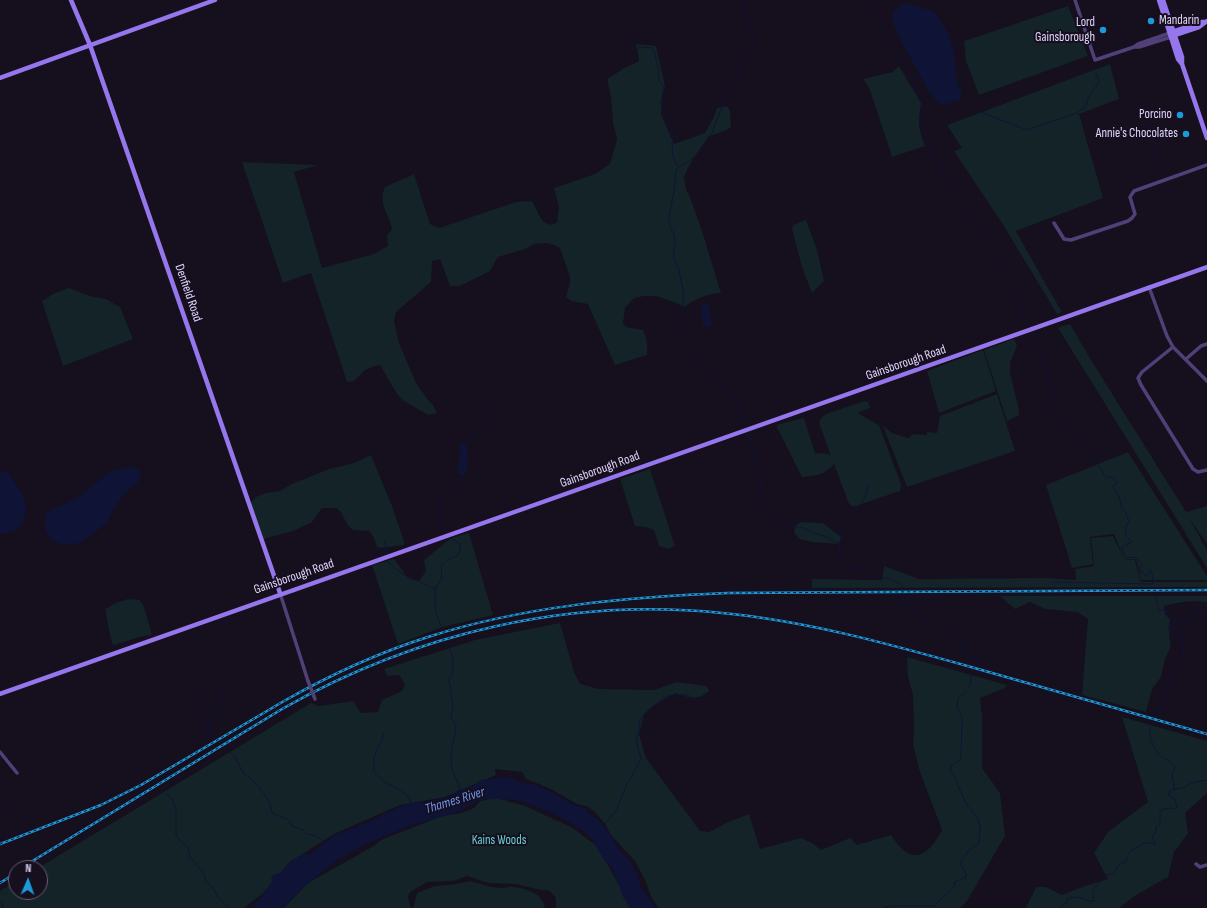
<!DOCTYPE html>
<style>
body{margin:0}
#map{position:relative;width:1207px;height:908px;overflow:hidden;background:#150f1e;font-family:"Sofia Sans Condensed",sans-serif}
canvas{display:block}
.north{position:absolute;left:8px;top:860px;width:40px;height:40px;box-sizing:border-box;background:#150f1e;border:1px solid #665d76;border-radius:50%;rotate:2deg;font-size:11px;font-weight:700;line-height:16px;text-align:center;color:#e0d2f9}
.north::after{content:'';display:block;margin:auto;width:14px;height:18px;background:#1d99da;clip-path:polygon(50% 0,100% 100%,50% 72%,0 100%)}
</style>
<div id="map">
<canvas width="1207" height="908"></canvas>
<div class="north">N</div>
</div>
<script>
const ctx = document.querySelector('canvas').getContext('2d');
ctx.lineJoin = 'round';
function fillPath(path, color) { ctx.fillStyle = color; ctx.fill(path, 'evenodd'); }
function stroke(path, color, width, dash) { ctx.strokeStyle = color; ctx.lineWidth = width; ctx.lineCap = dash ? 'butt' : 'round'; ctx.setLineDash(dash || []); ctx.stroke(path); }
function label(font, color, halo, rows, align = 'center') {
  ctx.font = font + ' "Sofia Sans Condensed",sans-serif'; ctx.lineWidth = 4; ctx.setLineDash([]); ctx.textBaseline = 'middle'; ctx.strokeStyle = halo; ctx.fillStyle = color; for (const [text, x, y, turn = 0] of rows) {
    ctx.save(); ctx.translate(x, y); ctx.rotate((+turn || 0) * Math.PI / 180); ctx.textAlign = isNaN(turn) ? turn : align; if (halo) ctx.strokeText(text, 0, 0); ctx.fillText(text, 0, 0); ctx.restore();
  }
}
fillPath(new Path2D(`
 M1068 6 1088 56 979 95 966 61 964 41Z
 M636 44 656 46 665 86 662 94 661 114 674 144 705 133 714 117 717 108 727 106 730 111 731 127 725 131 709 136 692 160 684 177 686 190 690 197 702 231 721 293C708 294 695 298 685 307L666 299 656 296H644L634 298 625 308 623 324 626 327 643 330C647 338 648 346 647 355L615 365 588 304 571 301 566 297 570 283V277L560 248 554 245 546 243 534 244 525 249 498 257 490 271 460 286H450L440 259 432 261 431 282 396 312 394 321 399 343 416 383 428 400 433 405 437 413 428 415 404 401 397 394 380 365 375 366 365 370 354 381 347 382 311 273 283 283 242 162 318 165 294 172 322 268 374 254 388 246 387 235 392 230C390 214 377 204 385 187L414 174 430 224 439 228 516 202 532 201C538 210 543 232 557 222L559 207 554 188 595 174 610 164 617 139 613 123 611 98 607 79 626 67 638 62 639 60Z
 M1110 64 1119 99 1079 114 1103 198 1016 231 1041 276 1062 312 1057 314 1002 223 954 151 962 148 947 125Z
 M899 66 921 103C918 123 918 127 925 146L892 157 870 90 863 79 893 72Z
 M806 220 817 250 824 281 812 293 802 267 792 229 793 225Z
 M69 288 93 297 106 299 120 307 133 339 63 366 42 301 55 293Z
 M1070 324 1091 360 1186 512 1207 506V544L1189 518 1207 550V568L1058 328 1062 326Z
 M1014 339 1017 346 1010 363V373L1019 410V415L1007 421 984 350Z
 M983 350 996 391 939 413 927 371Z
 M997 394 1015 451 907 487 883 426 892 433 908 438 913 434 927 435V432L937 433 940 416Z
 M864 401 868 402 870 408 859 412V414L879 425 901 484 900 491 856 506H852L849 504 834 464C825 475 816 476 802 477L776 425 804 418 815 453 828 454 831 456 819 423 821 418 826 414Z
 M1128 452 1207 576V580H1141L1136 559H1124L1114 534 1090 537 1093 564 1072 568 1046 485Z
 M371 455 392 506 404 541V545L380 548 377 547 373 536 369 531 353 530 347 524 342 514 337 508H322L312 522 293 531 266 538 262 541 251 502 256 497 266 493 280 491 292 484 329 469 354 463Z
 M650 469 675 546 668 549 659 546 654 530 646 527 635 526 620 479Z
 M801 522 823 523 842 538 838 544 812 542 800 539 794 533 796 525Z
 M469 533 493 615 443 627 398 644 372 565 394 559 408 578 419 581 426 571 424 560 451 538Z
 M1113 536 1124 559 1135 560 1141 582H1207V587L812 588V579L882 580 884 566 919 579 1048 578 1076 580 1075 569 1094 566 1091 538Z
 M1000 596H1207V602C1193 600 1177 602 1164 606L1165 614 1170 620 1169 636 1171 646 1165 659 1161 677 1152 689 1146 712 1082 695 1088 619 1077 612 1045 609 1030 602 1015 609Z
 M128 599 140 600 144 607 152 635C138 636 126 642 113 645L110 635 105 609 116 603Z
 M560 623 574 672 580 684 599 689 655 690 676 682 707 686 709 691C697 701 689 698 675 693L653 706 644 715 639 734 646 758 700 831 709 832 726 823 749 814 760 849 801 838 812 843 821 850 850 838 857 845 891 835C911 866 926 859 942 830L919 769 913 745 914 732 913 695 908 677 907 657 1007 685 1005 688 980 698 982 716V768L1000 793 1005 836 967 901 960 908H658L651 896 645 880 635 861 611 835 605 824 595 812 586 806 577 804 549 788 526 779 522 772 495 769 496 775 445 797 400 805 334 834 290 862 262 894 244 908H0V891L16 881V892H40V868H38L311 703 319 706 353 701 361 713 378 712 382 700 402 691 405 684 399 675 387 676 384 669 475 640Z
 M1122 717 1207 741V793L1185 813 1188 833 1174 852 1168 877 1136 895 1119 908H1026L1036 887H1046L1062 895 1082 887 1108 879 1094 853 1108 832 1148 802Z
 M496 798 525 806 573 828 597 846 618 883 630 908H556V898L550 891 536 889 517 884 488 883 467 876 453 881 427 882 410 892 408 897 411 908H284L308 883 372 847 383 839 409 829 442 816 461 813 474 808 480 801Z
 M470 881C480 884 490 887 501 888 505 888 509 886 513 887 526 888 544 894 545 908H413L417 893 435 886 456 884Z`), '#132327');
fillPath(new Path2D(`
 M904 3C914 4 923 9 933 11 943 23 948 30 952 46 957 62 953 78 962 93L960 100 943 105 939 104 930 93 902 43 892 21 893 12Z
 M705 304 709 305 712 327H705L703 325 701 306Z
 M462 443 466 444 468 459 466 473 463 475 458 473 457 471 460 454V445Z
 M134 467 141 472 139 481 122 497 113 510 107 523 82 542 71 545 62 544 53 541 46 532 45 523 46 514 53 509 76 499 110 472 123 468Z
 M3 472H8L23 496 26 508 24 521 18 528 13 532 0 534V474Z
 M501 777C508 778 516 777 521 783L533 784 553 793 574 805 585 808 592 816 598 819 612 837 619 850 630 861 638 877 641 888 653 903 655 908H630L622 895 618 883 613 869 604 860 591 838 585 832 573 824 548 811 522 801 503 799H484L478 801 452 814 414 824 368 843 337 860 326 868 305 886 283 908H251L262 897 263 893 269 887 272 881 271 879 273 875 282 872 288 865 302 854 310 855 333 836 374 820 382 815 409 803H421L452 796 456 792 468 787H472L481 780Z`), '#0f1437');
stroke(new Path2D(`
 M743 0 754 36 724 102 711 135 695 157 678 168 676 171 674 191 669 217 670 227 674 234 675 243 673 257 679 270 683 291V308L676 322V329L699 361 708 377 737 399 746 429
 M871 0 888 38 911 81 920 94 922 102 921 107 922 125 932 154 951 187 961 201 981 234 988 241 1009 282 1026 326
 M634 36 631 42 635 49 642 47 652 48 654 50 659 72V82L663 85V97L660 103 662 107 665 119 670 127V129L673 138 672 143 673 157 678 167
 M912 80 921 75
 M975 110 1027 130 1077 113 1086 106C1087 103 1087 99 1089 96 1094 87 1104 83 1095 73
 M1159 111 1147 115 1158 156 1166 178
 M1166 181 1170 194
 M1030 335 1050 379 1052 407 1057 412 1058 416 1070 433 1073 440 1095 460 1105 476 1107 478 1112 477 1117 483 1112 486 1119 496 1122 510 1125 511 1129 521 1126 526 1125 534 1132 542 1122 547 1123 553 1127 558 1135 557 1142 564 1139 568 1141 572 1147 576 1150 571 1152 572 1153 584 1051 582
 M747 432 753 450 756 466 760 478 761 489 758 496 757 503 759 509 768 517 784 524 800 527 828 538 839 544
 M467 446 476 430 484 426 487 418 488 408 492 405
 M852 512C862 504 865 499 868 486
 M843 529 840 542 839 544 840 549 839 561C850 572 849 567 864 569L871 576 886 578 901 584C904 590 902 595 904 600 905 607 914 609 919 613 923 616 924 620 929 621
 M448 533 442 524 440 504 441 500 447 492 459 481 462 476
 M450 537 460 544V551L457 556 449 559 442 564C441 569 442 574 441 579 440 583 438 584 436 587 435 588 435 609 436 611 439 627 463 664 449 678V681L453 705 451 718 456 724C455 739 449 754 452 768 454 776 458 781 460 789L457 792
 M384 540 386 546V555
 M386 558V561L403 574 434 589
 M1155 594C1157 600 1157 605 1159 611L1166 609V615L1171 618 1168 629H1175L1176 626
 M932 622 961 640 962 642 963 655 977 658V661L975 666
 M1177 622 1194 620V614L1200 608 1204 610 1207 608
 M968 688 970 684 972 673
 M196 694 197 712 204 732C208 733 210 735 213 737 220 742 224 739 227 750 236 755 238 764 243 772 245 776 250 777 252 780 261 790 271 799 272 813L289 820 291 825 294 827 302 829 306 833 318 837 326 844
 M1153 716 1155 712 1162 711 1163 702 1166 698C1160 691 1162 689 1167 682L1171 684C1173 679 1171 675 1173 670 1175 667 1181 664 1184 661L1183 644 1184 638 1183 634 1178 635 1175 617 1176 612
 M1150 728C1148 735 1154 750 1159 755 1161 757 1165 758 1168 760L1169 762 1175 766C1175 770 1173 772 1172 775 1172 780 1175 783 1174 789
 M209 733V723L213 710 221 704 224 694
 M384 734 382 740 376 751 374 759V772C377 775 380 778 383 781 392 787 409 791 412 804
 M166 794 172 799 176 809V836L188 848 190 857 202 871 205 876V880L215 891 217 896 229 908
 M0 819C6 810 11 802 20 795
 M604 828 605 824 617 809 627 783 631 778 641 759 637 743V736L639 731V722L646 712 665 697 671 695H688L692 698 697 699H705
 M0 901 2 903 3 908
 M883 908 891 906H934L954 887 955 882 966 877V873L961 865V861L963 858 966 855 967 852 979 843 980 827 979 821 975 815 967 805 957 784C957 775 949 776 951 765L959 761 961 758 962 716 957 708 958 698 966 692
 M1060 908 1067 902V899C1079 894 1083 901 1094 901 1094 898 1092 894 1093 891 1095 885 1101 884 1103 876L1108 874H1113L1117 869V867C1119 864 1122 862 1126 862 1127 853 1130 851 1138 847 1142 844 1145 842 1150 843L1151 844H1155V842L1153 840V835L1156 832V826H1158L1160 824V811L1163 809 1177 808 1175 799 1170 797C1168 794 1169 792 1171 790L1183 788 1191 783 1207 780`), '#0f1437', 1);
stroke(new Path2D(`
 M1075 0 1095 60
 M1134 47H1139L1171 37
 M1095 60 1134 47 1138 44 1170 33
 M1054 223 1064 239 1071 240 1128 221 1132 218 1135 214 1130 197 1134 191 1207 165
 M1149 287 1167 336 1173 347 1207 381
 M1173 347 1142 372 1138 378 1141 385 1193 469 1198 472 1207 470
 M1186 359 1201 346 1207 344
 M280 593 308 681
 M0 752 17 773
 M1196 864 1200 867 1207 865`), '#504077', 3.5);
stroke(new Path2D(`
 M71 0 90 45 280 593
 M1159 0 1178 59 1182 64 1207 138
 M1163 0 1182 57V64
 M1172 32 1202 22H1206
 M1172 36 1199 27 1207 21
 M0 78 215 0
 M0 694C402 550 805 411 1207 267`), '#9676ed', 4.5);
const rail = new Path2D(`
 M0 844 101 805 141 785 284 701C330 675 377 653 428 637 524 606 627 597 728 593L1207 590
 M21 868 282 709C416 633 568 597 722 613 807 621 889 644 971 667 1049 689 1128 712 1207 734
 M0 883 16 873`);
stroke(rail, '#1d99da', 2.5);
stroke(rail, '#150f1e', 1, [3]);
stroke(new Path2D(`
 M308 681 315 699`), '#504077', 3.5);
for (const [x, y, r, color] of [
 [1151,21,4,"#1d99da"],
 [1103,30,4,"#1d99da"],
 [1180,115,4,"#1d99da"],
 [1186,134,4,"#1d99da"]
]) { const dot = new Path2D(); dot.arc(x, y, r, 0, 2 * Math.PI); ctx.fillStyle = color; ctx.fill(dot); stroke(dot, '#150f1e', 1.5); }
label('13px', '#e0d2f9', '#150f1e', [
 ["Mandarin",1159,21,"left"],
 ["Lord",1095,23],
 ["Gainsborough",1095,38],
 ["Porcino",1172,115],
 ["Annie's Chocolates",1178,134]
], 'right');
label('13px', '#e0d2f9', '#150f1e', [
 ["Denfield Road",188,293,71],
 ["Gainsborough Road",906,363,-19],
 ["Gainsborough Road",600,470,-20],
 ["Gainsborough Road",294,577,-19]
]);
label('13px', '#68cfcf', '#150f1e', [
 ["Kains Woods",499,841]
]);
label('italic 14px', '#6e92ec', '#150f1e', [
 ["Thames River",455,801,-17]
]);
</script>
